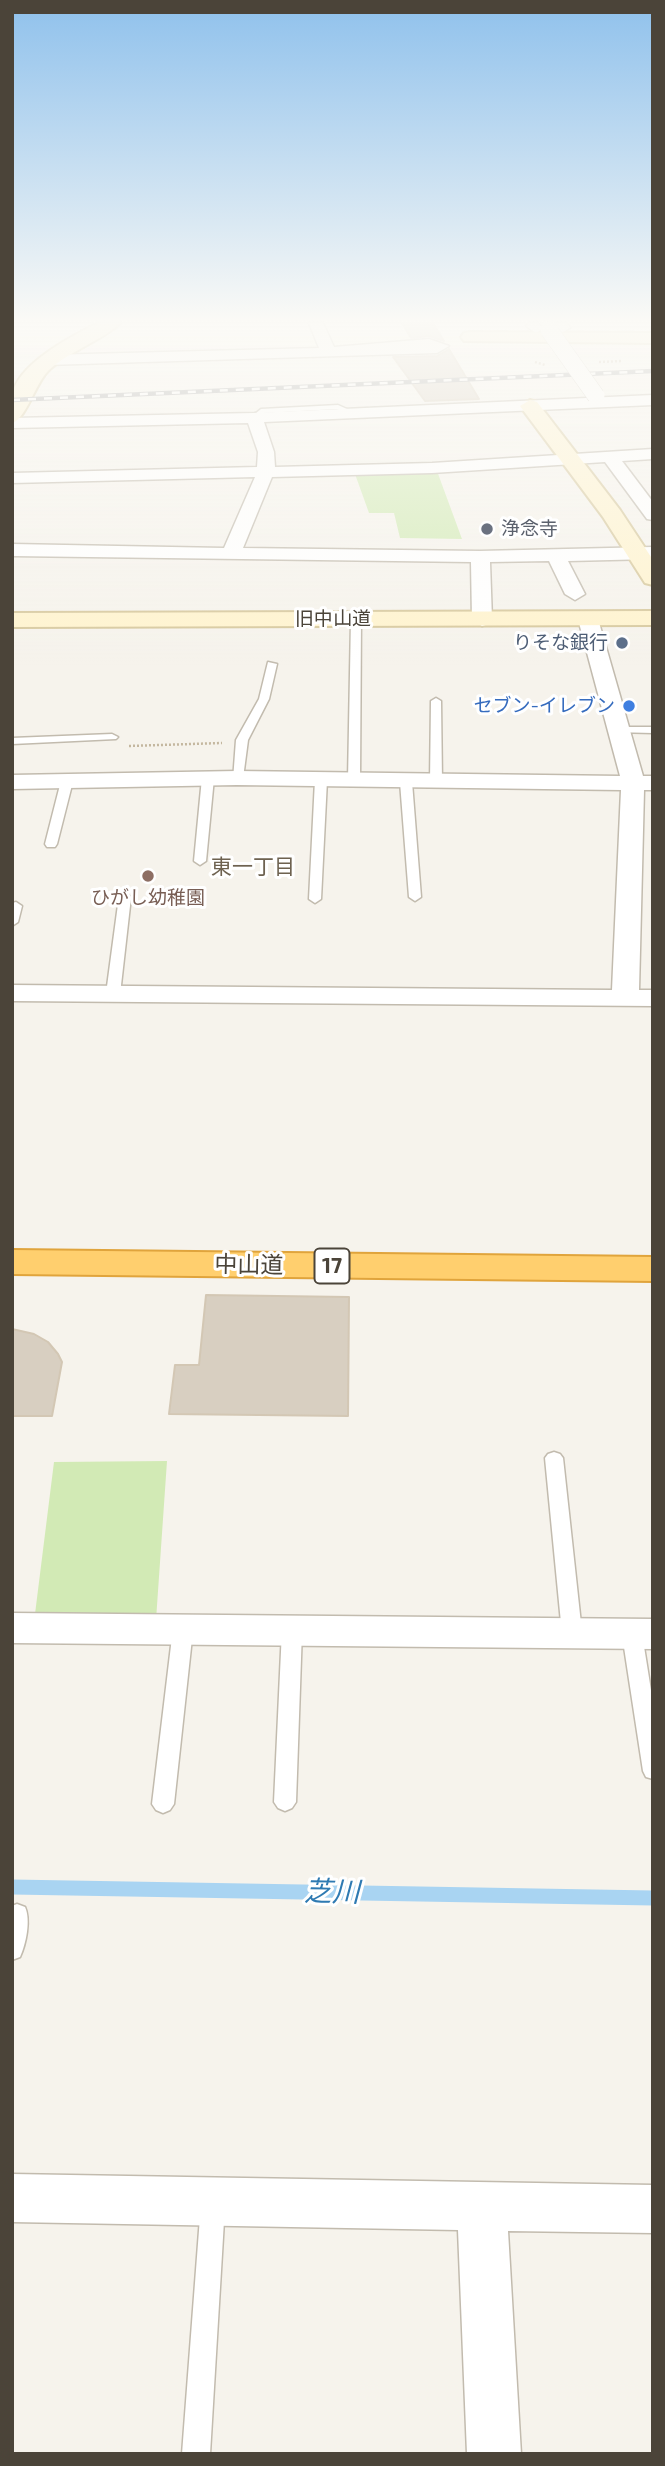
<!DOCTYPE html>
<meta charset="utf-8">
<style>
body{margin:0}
#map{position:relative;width:665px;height:2466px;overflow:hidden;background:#f6f3ec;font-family:"Exo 2",sans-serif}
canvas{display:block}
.frame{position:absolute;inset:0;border:14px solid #4b4439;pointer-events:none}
</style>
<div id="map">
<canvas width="665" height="2466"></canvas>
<div class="frame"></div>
</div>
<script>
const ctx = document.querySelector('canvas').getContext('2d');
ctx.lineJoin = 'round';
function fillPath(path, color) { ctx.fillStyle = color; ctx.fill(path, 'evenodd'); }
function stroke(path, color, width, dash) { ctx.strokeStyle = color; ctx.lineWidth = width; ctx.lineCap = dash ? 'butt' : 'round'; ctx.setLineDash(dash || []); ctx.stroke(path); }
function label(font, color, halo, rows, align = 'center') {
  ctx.font = font + ' "Exo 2","Noto Sans JP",sans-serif'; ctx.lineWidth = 6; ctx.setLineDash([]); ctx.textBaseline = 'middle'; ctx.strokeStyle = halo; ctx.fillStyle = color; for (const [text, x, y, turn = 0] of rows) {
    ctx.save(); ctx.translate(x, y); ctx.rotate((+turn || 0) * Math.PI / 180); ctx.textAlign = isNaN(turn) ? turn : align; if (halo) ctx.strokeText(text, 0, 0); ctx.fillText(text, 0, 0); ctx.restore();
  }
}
fillPath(new Path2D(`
 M437 471 462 539 400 538 394 513H369L355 474Z
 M167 1461 156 1620 34 1622 54 1462Z`), '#d2eab5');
stroke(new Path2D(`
 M12 1887 653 1898`), '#a9d4f2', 15);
const building = new Path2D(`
 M402 323H433L444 341 429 336 411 338Z
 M449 349 479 399 425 401 393 357 437 356Z
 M206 1295 349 1297 348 1416 169 1414 175 1365H199Z
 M12 1329 34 1334 48 1342 58 1354 62 1362 52 1416H12Z`);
fillPath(building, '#d8cfc1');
stroke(building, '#d3c7b4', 2);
const lane = new Path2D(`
 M338 405 356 413 352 415 337 409 263 413 257 420 250 418 261 409Z
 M356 616 361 619 360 780 354 783 348 780 351 619Z
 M268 662 277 664 269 699 248 740 243 778 233 780 236 740 259 699Z
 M436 698 441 701 442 782 436 785 430 782 431 701Z
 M617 727H653V733L613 732 612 730Z
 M112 734 118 737 116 739 12 744V738Z
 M208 775 214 778 206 861 200 865 194 861 202 778Z
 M321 777 327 780 321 899 315 903 309 899 315 780Z
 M67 778 73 781 57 844 55 847H47L45 844 61 781Z
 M406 779 412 782 421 897 415 901 409 897 400 782Z
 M125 893 131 897 120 994 113 998 106 994 119 897Z
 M16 902 22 906 18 922 12 926V903Z
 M554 1452 560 1454 563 1458 582 1633 579 1638 572 1640 565 1638 562 1633 545 1458 548 1454Z
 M183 1622 190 1624 193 1629 174 1804 170 1810 163 1813 156 1810 152 1804 173 1629 176 1624Z
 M292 1623 299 1625 302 1630 296 1802 292 1808 285 1811 278 1808 274 1802 282 1630 285 1625Z
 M632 1627 639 1629 642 1634 653 1703V1779L646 1777 643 1771 622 1634 625 1629Z
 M17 1904 25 1907C31 1920 26 1944 20 1957L12 1960V1906Z
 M213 2192 222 2195 225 2204 210 2454H182L201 2204 204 2195Z`);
const street = new Path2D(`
 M309 323H323L334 347 429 339 449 346 437 353 47 365 39 360 47 355 319 348Z
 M528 323H538L543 329 536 333 526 326Z
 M555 323H567L570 328 563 332 558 331Z
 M653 395V405L264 422 274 452 275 467 432 463 653 449V459L622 461 653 502V520L647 519 605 462 432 473 272 477 243 548 480 551 653 547V559L568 561 585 594 575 600 565 594 549 561 490 562 492 620 489 624 482 626 472 620 471 562 12 556V544L224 548 255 477 12 483V473L257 467 258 452 248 423 12 428V418L254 413Z
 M588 613 598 619 643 776H653V790H644L639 990H653V1006L12 1001V985L612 990 621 790 237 785 12 789V775L237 771 620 776 578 619Z
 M12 1613 653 1619V1649L12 1643Z
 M12 2174 653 2185V2233L508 2231 521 2454H467L458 2230 12 2222Z`);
const secondary = new Path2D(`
 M98 323H120C107 338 67 352 48 371 35 384 26 419 12 423 12 414 11 404 12 396 17 364 72 336 98 323Z
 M470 332 653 333V343L464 341 461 337 464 333Z
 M530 400 537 402 620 510 653 560V585L645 583 603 517 520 406Z
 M653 611V625L12 627V613Z`);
const highway = new Path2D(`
 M12 1250 653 1257V1281L12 1274Z`);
stroke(lane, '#c2bbae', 3);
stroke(street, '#c2bbae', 3);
stroke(secondary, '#d6c79b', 4);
stroke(highway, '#e0a43c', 4);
stroke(new Path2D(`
 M535 362 545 365
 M599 362 622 361
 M129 746 222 743`), '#c4b79f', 2.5, [2, 2]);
fillPath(lane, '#fff');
fillPath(street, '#fff');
fillPath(secondary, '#fff3cd');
fillPath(highway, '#ffcf6e');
const rail = new Path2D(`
 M12 400 653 371`);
stroke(rail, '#9a9a9a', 4.5);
stroke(rail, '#fff', 2.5, [8]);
const streetBridge = new Path2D(`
 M549 330 596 396`);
stroke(streetBridge, '#c2bbae', 18, []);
stroke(streetBridge, '#fff', 17);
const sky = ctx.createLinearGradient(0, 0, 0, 668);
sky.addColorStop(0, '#8fc1ec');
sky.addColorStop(0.48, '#fbfaf6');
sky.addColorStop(1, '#fbfaf600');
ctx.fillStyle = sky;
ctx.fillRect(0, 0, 665, 668);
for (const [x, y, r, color] of [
 [487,529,7,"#6b7280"],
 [622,643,7,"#5c6f8a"],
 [629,706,7,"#3f7fe0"],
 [148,876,7,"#8d6e63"]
]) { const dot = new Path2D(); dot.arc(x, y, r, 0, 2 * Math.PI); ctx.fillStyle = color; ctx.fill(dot); stroke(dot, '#fff', 2.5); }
label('19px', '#5b616d', '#fff', [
 ["浄念寺",501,529]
], 'left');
label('19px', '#4b4439', '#fff', [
 ["旧中山道",333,619]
]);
label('19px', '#4e5e75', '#fff', [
 ["りそな銀行",608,643]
], 'right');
label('19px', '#366cbe', '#fff', [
 ["セブン-イレブン",615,706]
], 'right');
label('19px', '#785e54', '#fff', [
 ["ひがし幼稚園",148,898]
]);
label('21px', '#6e6250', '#fff', [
 ["東一丁目",253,867]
]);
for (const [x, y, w] of [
 [332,1266,35]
]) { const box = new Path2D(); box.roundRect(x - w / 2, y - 17.5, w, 35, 5); ctx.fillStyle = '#fff'; ctx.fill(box); stroke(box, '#4b4439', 2); }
label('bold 21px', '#4b4439', null, [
 ["17",332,1266]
]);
label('23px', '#4b4439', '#fff', [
 ["中山道",249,1265,1]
]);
label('italic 28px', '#2e7ab2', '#fff', [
 ["芝川",332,1892,1]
]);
</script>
